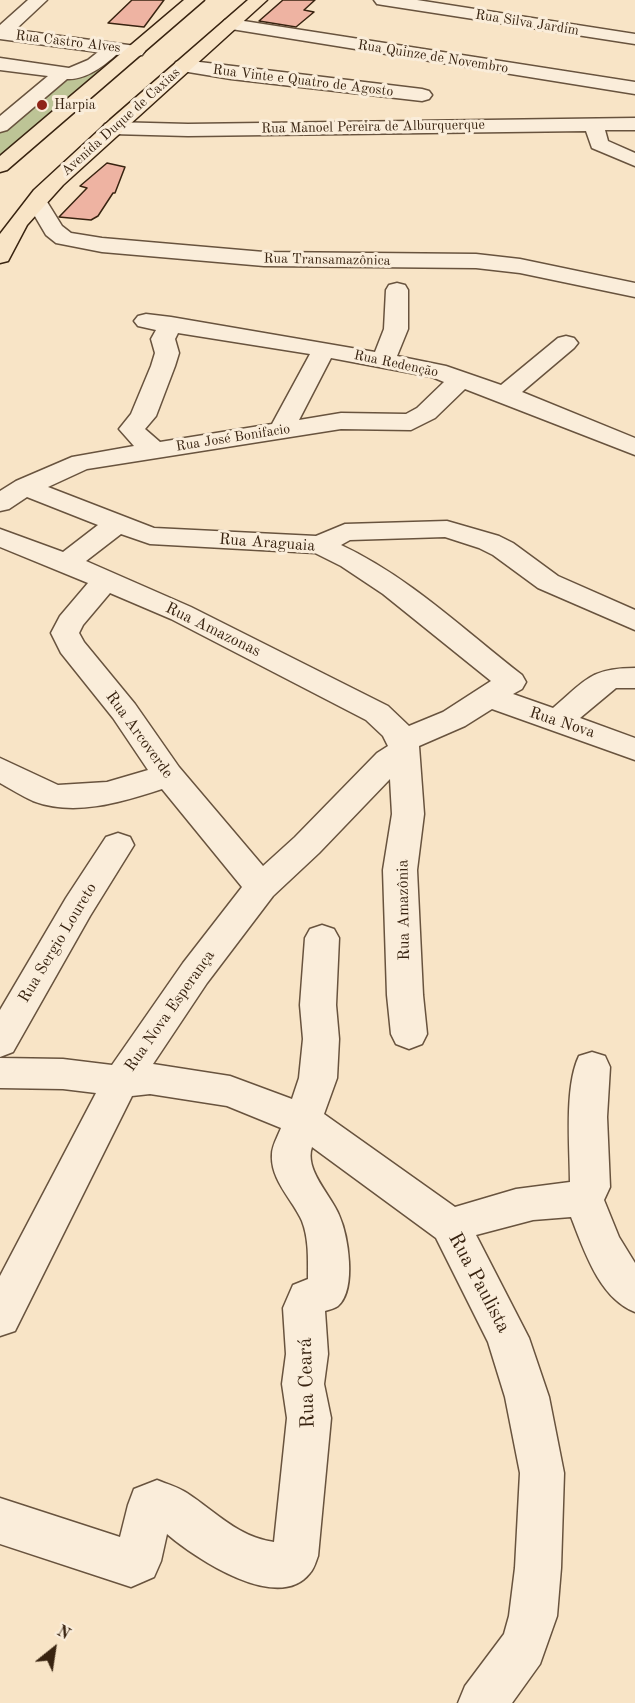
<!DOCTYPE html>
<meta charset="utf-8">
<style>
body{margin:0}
#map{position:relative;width:635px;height:1703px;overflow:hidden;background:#f8e4c6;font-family:"Old Standard TT",serif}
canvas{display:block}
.north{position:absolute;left:24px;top:1619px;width:60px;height:60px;-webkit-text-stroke:4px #faedda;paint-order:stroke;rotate:30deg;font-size:16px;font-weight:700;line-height:24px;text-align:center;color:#382310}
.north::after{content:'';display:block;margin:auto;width:21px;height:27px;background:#382310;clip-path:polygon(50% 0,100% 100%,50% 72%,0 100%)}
</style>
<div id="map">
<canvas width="635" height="1703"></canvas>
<div class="north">N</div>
</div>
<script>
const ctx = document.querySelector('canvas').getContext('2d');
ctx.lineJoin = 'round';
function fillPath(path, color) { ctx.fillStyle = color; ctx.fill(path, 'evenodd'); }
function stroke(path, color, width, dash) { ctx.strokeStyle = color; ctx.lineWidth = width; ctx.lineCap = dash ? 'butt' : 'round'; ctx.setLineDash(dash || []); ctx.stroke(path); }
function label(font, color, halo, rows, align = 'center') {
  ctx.font = font + ' "Old Standard TT",serif'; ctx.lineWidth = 6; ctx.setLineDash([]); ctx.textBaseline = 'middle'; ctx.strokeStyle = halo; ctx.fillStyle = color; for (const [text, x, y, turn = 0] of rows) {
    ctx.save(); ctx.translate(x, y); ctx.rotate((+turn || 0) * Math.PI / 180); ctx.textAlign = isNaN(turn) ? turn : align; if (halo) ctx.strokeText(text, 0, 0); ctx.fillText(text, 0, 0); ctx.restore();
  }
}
fillPath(new Path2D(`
 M93 69 100 70 0 156V131L67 76Z`), '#bdc496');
const building = new Path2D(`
 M132 0H164L144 27 108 23Z
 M283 0H315L304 10 314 12 296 27 259 21Z
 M107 163 125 167 115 193H113L98 216 91 220 59 217 87 188 80 186Z`);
fillPath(building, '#eeb3a2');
stroke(building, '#382310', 1.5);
const minor = new Path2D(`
 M28 0H47L15 30 136 46 142 47 145 51 142 55 136 56 117 54C104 66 86 80 67 79L7 130 0 132V116L48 76 0 70V58L69 68 88 60 98 52 0 39V25Z
 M374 0H417L635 34V44L383 5 377 4Z
 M231 19 635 82V94L225 28 222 24 225 20Z
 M183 60 422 89 429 91 432 95 429 99 422 101 231 79 176 70 174 66 176 62Z
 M635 118V130H605L608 141 635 153V166L592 148 586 131 188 136 112 134 105 132 102 128 105 124 112 122 188 124Z
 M37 195 44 197 62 226 71 233 102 238 264 252 476 254 520 259 635 283V297L520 273 476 268 264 266 102 252 56 243 46 235 26 201 30 197Z
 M397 283 405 285 408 290V329L397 356 446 366 501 385 558 338 566 336 574 338 578 343 574 348 522 392 635 438V455L465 389 435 418 411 430 341 429 87 469 48 487 154 528 316 536 345 524 447 521 499 536 513 543 558 576 635 610V630L538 588 493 555 479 548 445 537 350 540 341 545C408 576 464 630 522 675L526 682 522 689 513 694 553 708C585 681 590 668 635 668V688H616L580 718 635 738V760L492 709 465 726 419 746 424 814 417 870 423 995 427 1034 422 1044 409 1049 396 1044 391 1034 387 995 383 870 392 814 390 779 319 853 273 896 207 983 153 1064 230 1076 292 1099 299 1078 303 1039 300 1005 305 938 310 929 322 925 334 929 339 938 336 1005 339 1039 337 1078 324 1114 455 1207 516 1189 570 1182C570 1148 564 1087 579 1056L592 1052 605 1056 610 1067 607 1117 610 1187 604 1200 619 1237 635 1263V1312C599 1298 584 1250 571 1217L533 1220 476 1235 529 1338 549 1397 564 1473 561 1568 557 1616 540 1664 512 1703H458L465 1686 504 1634 509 1616 515 1568 520 1473 505 1397 488 1342 436 1238 312 1147C304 1170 331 1195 339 1215 348 1235 357 1289 338 1306 335 1308 329 1310 325 1311L328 1354 324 1384 331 1418 318 1556C316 1561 314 1569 310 1573 278 1614 195 1558 167 1534L161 1561 154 1577 131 1587 0 1544V1498L120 1537 128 1505 134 1489 157 1480C167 1484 178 1487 187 1493 216 1512 238 1537 274 1542L287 1418 282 1384 286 1354 283 1308 293 1285 308 1279V1277C308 1259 309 1239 302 1221 293 1200 270 1180 272 1154 272 1146 278 1136 281 1128L227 1106 150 1094 132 1096 15 1331 0 1336V1276L96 1093 63 1089 0 1088V1058L63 1059 112 1065 183 963 242 887 162 789C122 802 75 817 33 801 22 796 11 789 0 783V758L58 785 107 782 148 770 113 718 61 653 51 633 60 616 88 583 0 547V529L63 552 98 525 27 497 9 509 0 511V491L16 481 72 457 134 446 119 429 131 414 151 366 155 353 151 339 156 330 138 326 134 321 138 316 146 314 171 317 375 352 384 329 386 290 389 285ZM178 333 310 354 272 424 160 442 145 429 156 416 175 366 179 353 175 339ZM331 358 432 377 444 382 417 408 406 414 341 413 299 420ZM121 534 150 544 315 553 341 566 383 594 491 681 443 712 409 726 388 706 191 607 86 561ZM110 593 171 619 366 720 383 736 388 746 377 753 295 837 263 866 179 767 135 704 84 642 79 633 83 625Z
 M118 833 130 837 134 845 90 916 13 1052 0 1057V1010L66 898 106 837Z`);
const highway = new Path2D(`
 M184 0H204L7 170 0 172V156Z
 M248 0H267L63 185 27 225 8 261 0 263V234L34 190 110 120Z`);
stroke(minor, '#68533e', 3);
stroke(highway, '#382310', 3);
fillPath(minor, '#faedda');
fillPath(highway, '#f8e4c6');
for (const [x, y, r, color] of [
 [42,105,6,"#8f2418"]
]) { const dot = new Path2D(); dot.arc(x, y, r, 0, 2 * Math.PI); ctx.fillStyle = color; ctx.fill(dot); stroke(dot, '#faedda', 2); }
label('14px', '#382310', '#faedda', [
 ["Rua Silva Jardim",527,23,9],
 ["Rua Castro Alves",68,42,7],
 ["Rua Quinze de Novembro",433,57,9],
 ["Rua Vinte e Quatro de Agosto",303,81,7],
 ["Avenida Duque de Caxias",121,122,-42],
 ["Rua Manoel Pereira de Alburquerque",373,127,-1],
 ["Rua Transamazônica",327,260,1],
 ["Rua Redenção",396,364,12],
 ["Rua José Bonifacio",233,438,-9]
]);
label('14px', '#382310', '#faedda', [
 ["Harpia",54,105]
], 'left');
label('16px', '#382310', '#faedda', [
 ["Rua Araguaia",267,543,4],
 ["Rua Amazonas",213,630,26],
 ["Rua Nova",562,723,18],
 ["Rua Arcoverde",139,735,54],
 ["Rua Amazônia",404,910,-91],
 ["Rua Sergio Loureto",58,943,-59],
 ["Rua Nova Esperança",170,1011,-55]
]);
label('20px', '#382310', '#faedda', [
 ["Rua Paulista",479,1283,62],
 ["Rua Ceará",307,1383,-92]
]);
</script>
